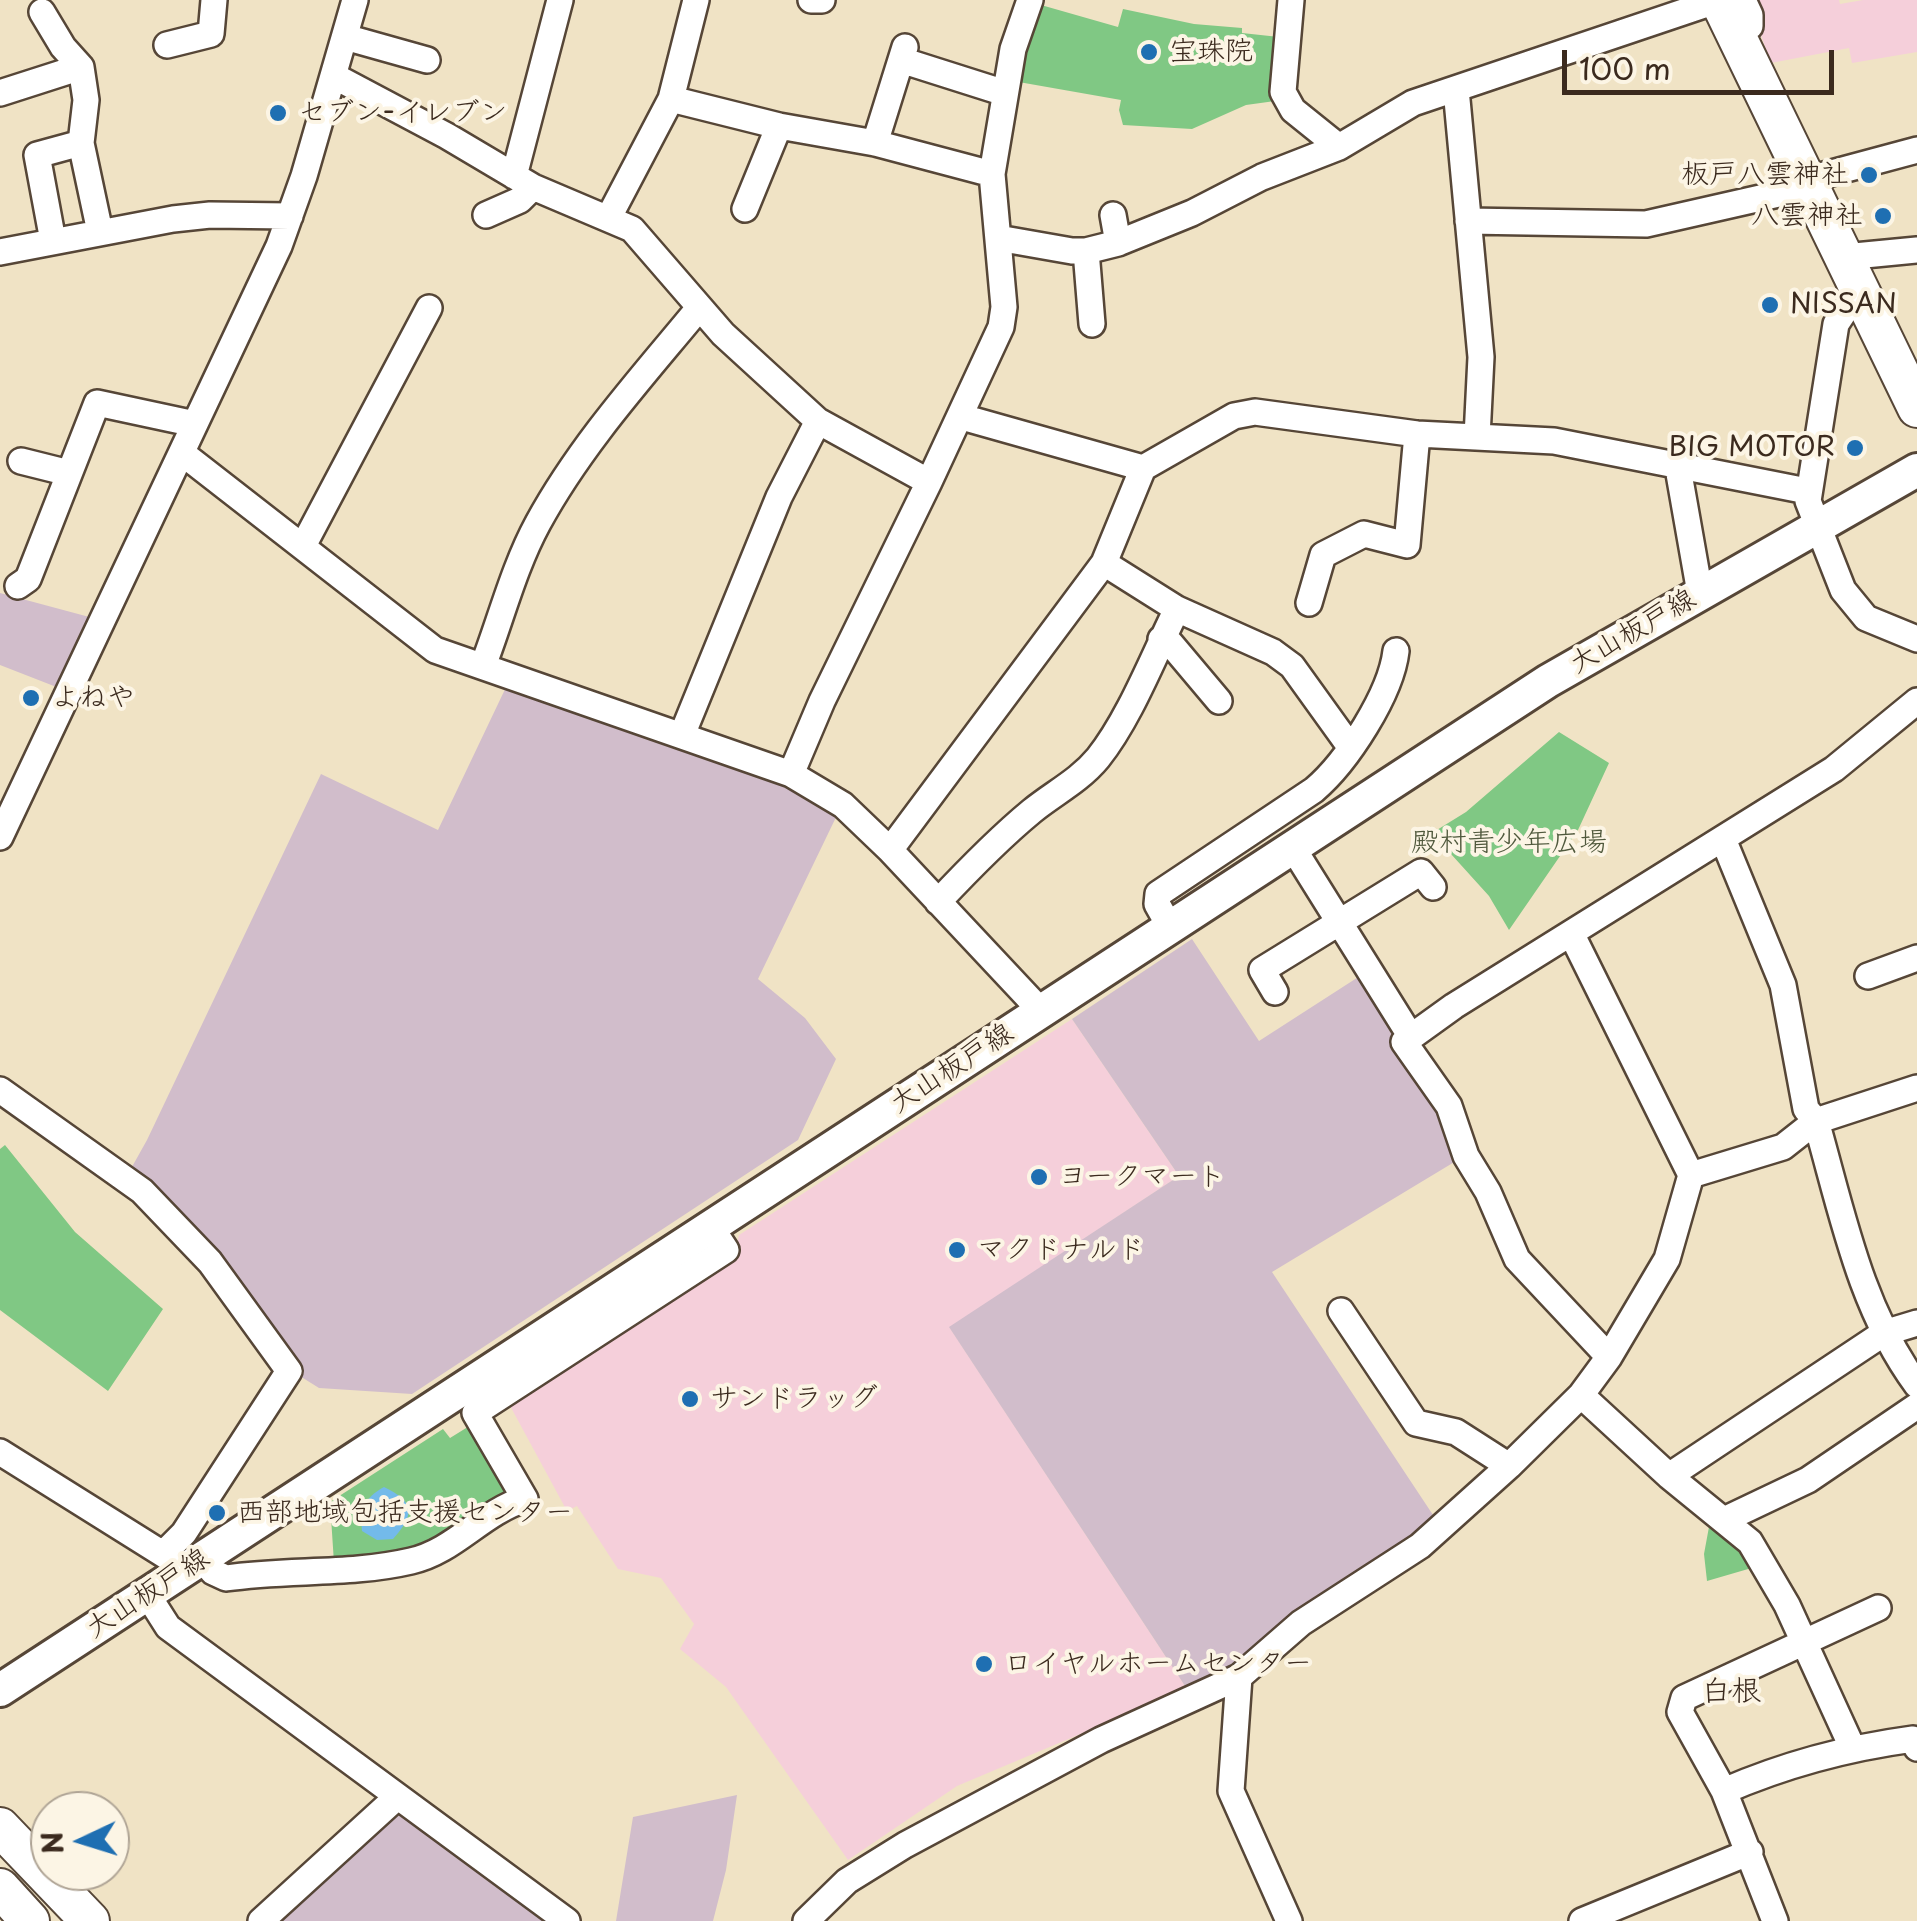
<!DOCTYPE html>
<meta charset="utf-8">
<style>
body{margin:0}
#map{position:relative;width:1917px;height:1921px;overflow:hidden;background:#f0e3c5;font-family:"Playpen Sans",sans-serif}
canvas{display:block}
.north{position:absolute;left:30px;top:1791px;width:100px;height:100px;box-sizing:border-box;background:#fcf5e5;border:2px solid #afa495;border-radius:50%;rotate:266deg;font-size:28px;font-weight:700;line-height:40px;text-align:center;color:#3b2a1e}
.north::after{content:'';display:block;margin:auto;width:35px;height:45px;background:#1f6fb2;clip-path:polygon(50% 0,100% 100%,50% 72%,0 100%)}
.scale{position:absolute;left:1562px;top:50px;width:272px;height:45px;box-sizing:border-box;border:5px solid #3b2a1e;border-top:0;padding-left:12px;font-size:30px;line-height:35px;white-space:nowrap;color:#3b2a1e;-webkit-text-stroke:8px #fcf5e5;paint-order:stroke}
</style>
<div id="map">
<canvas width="1917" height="1921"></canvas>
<div class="north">N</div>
<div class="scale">100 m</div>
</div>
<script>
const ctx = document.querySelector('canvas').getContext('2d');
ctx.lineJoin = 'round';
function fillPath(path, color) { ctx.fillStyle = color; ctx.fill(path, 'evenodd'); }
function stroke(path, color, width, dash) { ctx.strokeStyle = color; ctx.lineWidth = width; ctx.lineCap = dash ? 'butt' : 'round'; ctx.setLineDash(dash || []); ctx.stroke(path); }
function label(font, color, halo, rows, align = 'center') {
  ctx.font = font + ' "Playpen Sans","Klee One",sans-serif'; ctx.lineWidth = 8; ctx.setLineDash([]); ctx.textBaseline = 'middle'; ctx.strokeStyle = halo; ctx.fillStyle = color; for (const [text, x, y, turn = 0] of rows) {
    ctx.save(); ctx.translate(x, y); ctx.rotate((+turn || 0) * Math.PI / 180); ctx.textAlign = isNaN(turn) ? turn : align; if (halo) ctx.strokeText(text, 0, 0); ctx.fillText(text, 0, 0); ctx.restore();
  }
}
fillPath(new Path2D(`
 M1748 0H1839L1840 4 1863 0H1917V52L1852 63 1849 48 1771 63Z
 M1072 1019 1179 1176 950 1328 1187 1689 957 1786 848 1860 726 1687 680 1649 694 1624 661 1578 618 1569 577 1506 567 1511 508 1402 735 1253 739 1235Z`), '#f5cfda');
fillPath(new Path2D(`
 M0 593 93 618 59 688 0 665Z
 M508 683 787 779 839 811 758 979 805 1018 836 1059 798 1140 412 1394 319 1388 295 1373 128 1174 147 1140 321 774 438 830Z
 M1192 939 1259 1041 1363 974 1442 1107 1461 1158 1272 1272 1435 1518 1238 1669 1187 1689 949 1327 1179 1176 1072 1019Z
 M737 1795 726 1870 713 1921H616L633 1817Z
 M392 1808 510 1895 546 1921H270Z`), '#d1bdcb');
fillPath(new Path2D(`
 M1034 3 1118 27 1123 9 1194 24 1242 28V33L1279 37 1275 101 1246 105 1192 129 1123 125 1119 110 1121 100 1013 81Z
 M1559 732 1609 763 1578 830 1509 930 1489 896 1432 833 1466 812Z
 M5 1145 75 1232 163 1309 108 1391 0 1310V1149Z
 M471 1425 512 1492 424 1549 334 1563 330 1502 443 1429 450 1438Z
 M1711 1516 1755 1567 1707 1581 1704 1554Z`), '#80c884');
fillPath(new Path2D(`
 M384 1487C415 1502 415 1514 393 1539L377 1540 362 1531C360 1509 364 1498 384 1487Z`), '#73baea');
const minor = new Path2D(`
 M811 0H822
 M1291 0 1283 92 1293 110 1339 147
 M42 12 63 47 81 67 86 100 81 143 100 232
 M1736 34 1750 26V15L1743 0
 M345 37 427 60
 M167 45 211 34 214 0
 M901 60 1005 93
 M334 76 447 136 533 187 632 229 723 334 818 421 929 482 1001 327 1004 307 992 174 1013 49 1030 0
 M1456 89 1481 357 1477 437
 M0 93 81 67
 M671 99 779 126 875 143 992 174
 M875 143 905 47
 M514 176 560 0
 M745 209 779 126
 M486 215 520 200 533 187
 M1113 215 1118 243
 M609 217 671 99 696 0
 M1468 221 1646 224 1787 192 1824 175 1917 150
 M998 238 1072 251H1086L1118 243 1192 213 1262 177 1339 147 1413 103 1719 0
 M53 241 37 155 81 143
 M1086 251 1092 324
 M0 252 173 219 210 215 290 216
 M1844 257 1917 250
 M1865 299 1846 309 1836 324 1808 501 1843 590 1866 618 1917 639
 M962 417 1143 468 1234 416 1255 412 1417 434 1554 441 1807 491
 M182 453 435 650 791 774 843 805 890 850 1041 1011
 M21 461 69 473
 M1678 468 1700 593
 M303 546 429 308
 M1104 563 1177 609 1273 652 1292 666 1351 748
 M18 586 28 579 97 403 195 424
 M1309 603 1323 555 1364 534 1407 545 1417 434
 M1161 639 1171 644 1219 701
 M483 666C501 619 514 567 538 523 581 444 643 376 699 308
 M682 735 779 497 818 421
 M791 774 822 701 929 482
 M0 837 279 246 304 176 355 0
 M1723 839 1783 985 1806 1109 1816 1121C1842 1212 1860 1308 1917 1385
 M1293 848 1411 1037
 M890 850 1104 563 1143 468
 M938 902C968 870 998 839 1032 811 1054 793 1079 781 1098 758 1130 718 1154 655 1177 609
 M1170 927 1157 904 1158 894 1314 790C1347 762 1391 694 1396 651
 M1572 935 1691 1175
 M1868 976 1917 958
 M1275 992 1262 970 1421 872 1433 887
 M0 1090 142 1191 210 1262 289 1371 184 1533 163 1554
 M1341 1311 1416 1423 1456 1432 1509 1466
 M1609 1357 1517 1259 1488 1192 1466 1156 1449 1106 1404 1042 1454 1006 1834 769 1917 701
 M1581 1395 1669 1476 1750 1542 1787 1605 1852 1747
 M0 1452 174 1561
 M1669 1476 1884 1333 1917 1323
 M1726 1519 1808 1480 1917 1406
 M202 1558 213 1572 226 1578C287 1569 351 1575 411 1561 455 1551 481 1513 525 1499L475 1413 726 1250 711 1227
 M147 1594 168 1627 567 1921
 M1239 1677 1231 1791 1289 1921
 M1724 1791C1786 1764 1846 1748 1913 1739L1917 1748
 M261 1921 397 1797
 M806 1921 847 1881 905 1845 1101 1740 1239 1677 1301 1623 1420 1546 1509 1466 1581 1395 1609 1357 1667 1259 1691 1175 1783 1147 1816 1121 1917 1088
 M1582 1921 1750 1852
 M1775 1921 1724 1791 1680 1712 1684 1698 1878 1608`);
const major = new Path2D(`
 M0 1690 1548 681 1917 470`);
const highway = new Path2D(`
 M1719 0 1917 408
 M0 1827 90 1921
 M0 1888 30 1921`);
stroke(minor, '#564637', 30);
stroke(major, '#564637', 38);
stroke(highway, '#564637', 42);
stroke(minor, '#fff', 25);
stroke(major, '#fff', 32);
stroke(highway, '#fff', 38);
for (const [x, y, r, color] of [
 [1149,52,10,"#1f6fb2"],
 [278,113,10,"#1f6fb2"],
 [1869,175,10,"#1f6fb2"],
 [1883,216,10,"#1f6fb2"],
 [1770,305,10,"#1f6fb2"],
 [1855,448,10,"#1f6fb2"],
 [31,698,10,"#1f6fb2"],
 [1039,1177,10,"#1f6fb2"],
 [957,1250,10,"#1f6fb2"],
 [690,1399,10,"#1f6fb2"],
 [217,1513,10,"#1f6fb2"],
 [984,1664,10,"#1f6fb2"]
]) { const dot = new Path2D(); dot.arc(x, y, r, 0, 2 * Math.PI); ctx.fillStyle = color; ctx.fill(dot); stroke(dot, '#fcf5e5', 4); }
label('28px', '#3b2a1e', '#fcf5e5', [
 ["宝珠院",1169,52],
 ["セブン-イレブン",298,113],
 ["板戸八雲神社",1849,175,"right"],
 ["八雲神社",1863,216,"right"],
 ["NISSAN",1790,305],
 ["BIG MOTOR",1835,448,"right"],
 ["よねや",51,698],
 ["ヨークマート",1059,1177],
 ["マクドナルド",977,1250],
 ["サンドラッグ",710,1399],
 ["西部地域包括支援センター",237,1513],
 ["ロイヤルホームセンター",1004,1664]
], 'left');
label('28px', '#3b2a1e', '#fcf5e5', [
 ["大山板戸線",1633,632,-30],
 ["大山板戸線",952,1069,-33],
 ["大山板戸線",148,1594,-33]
]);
label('28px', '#50593d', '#fcf5e5', [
 ["殿村青少年広場",1509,843]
]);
label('30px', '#3b2a1e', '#fcf5e5', [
 ["白根",1731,1693]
]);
</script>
